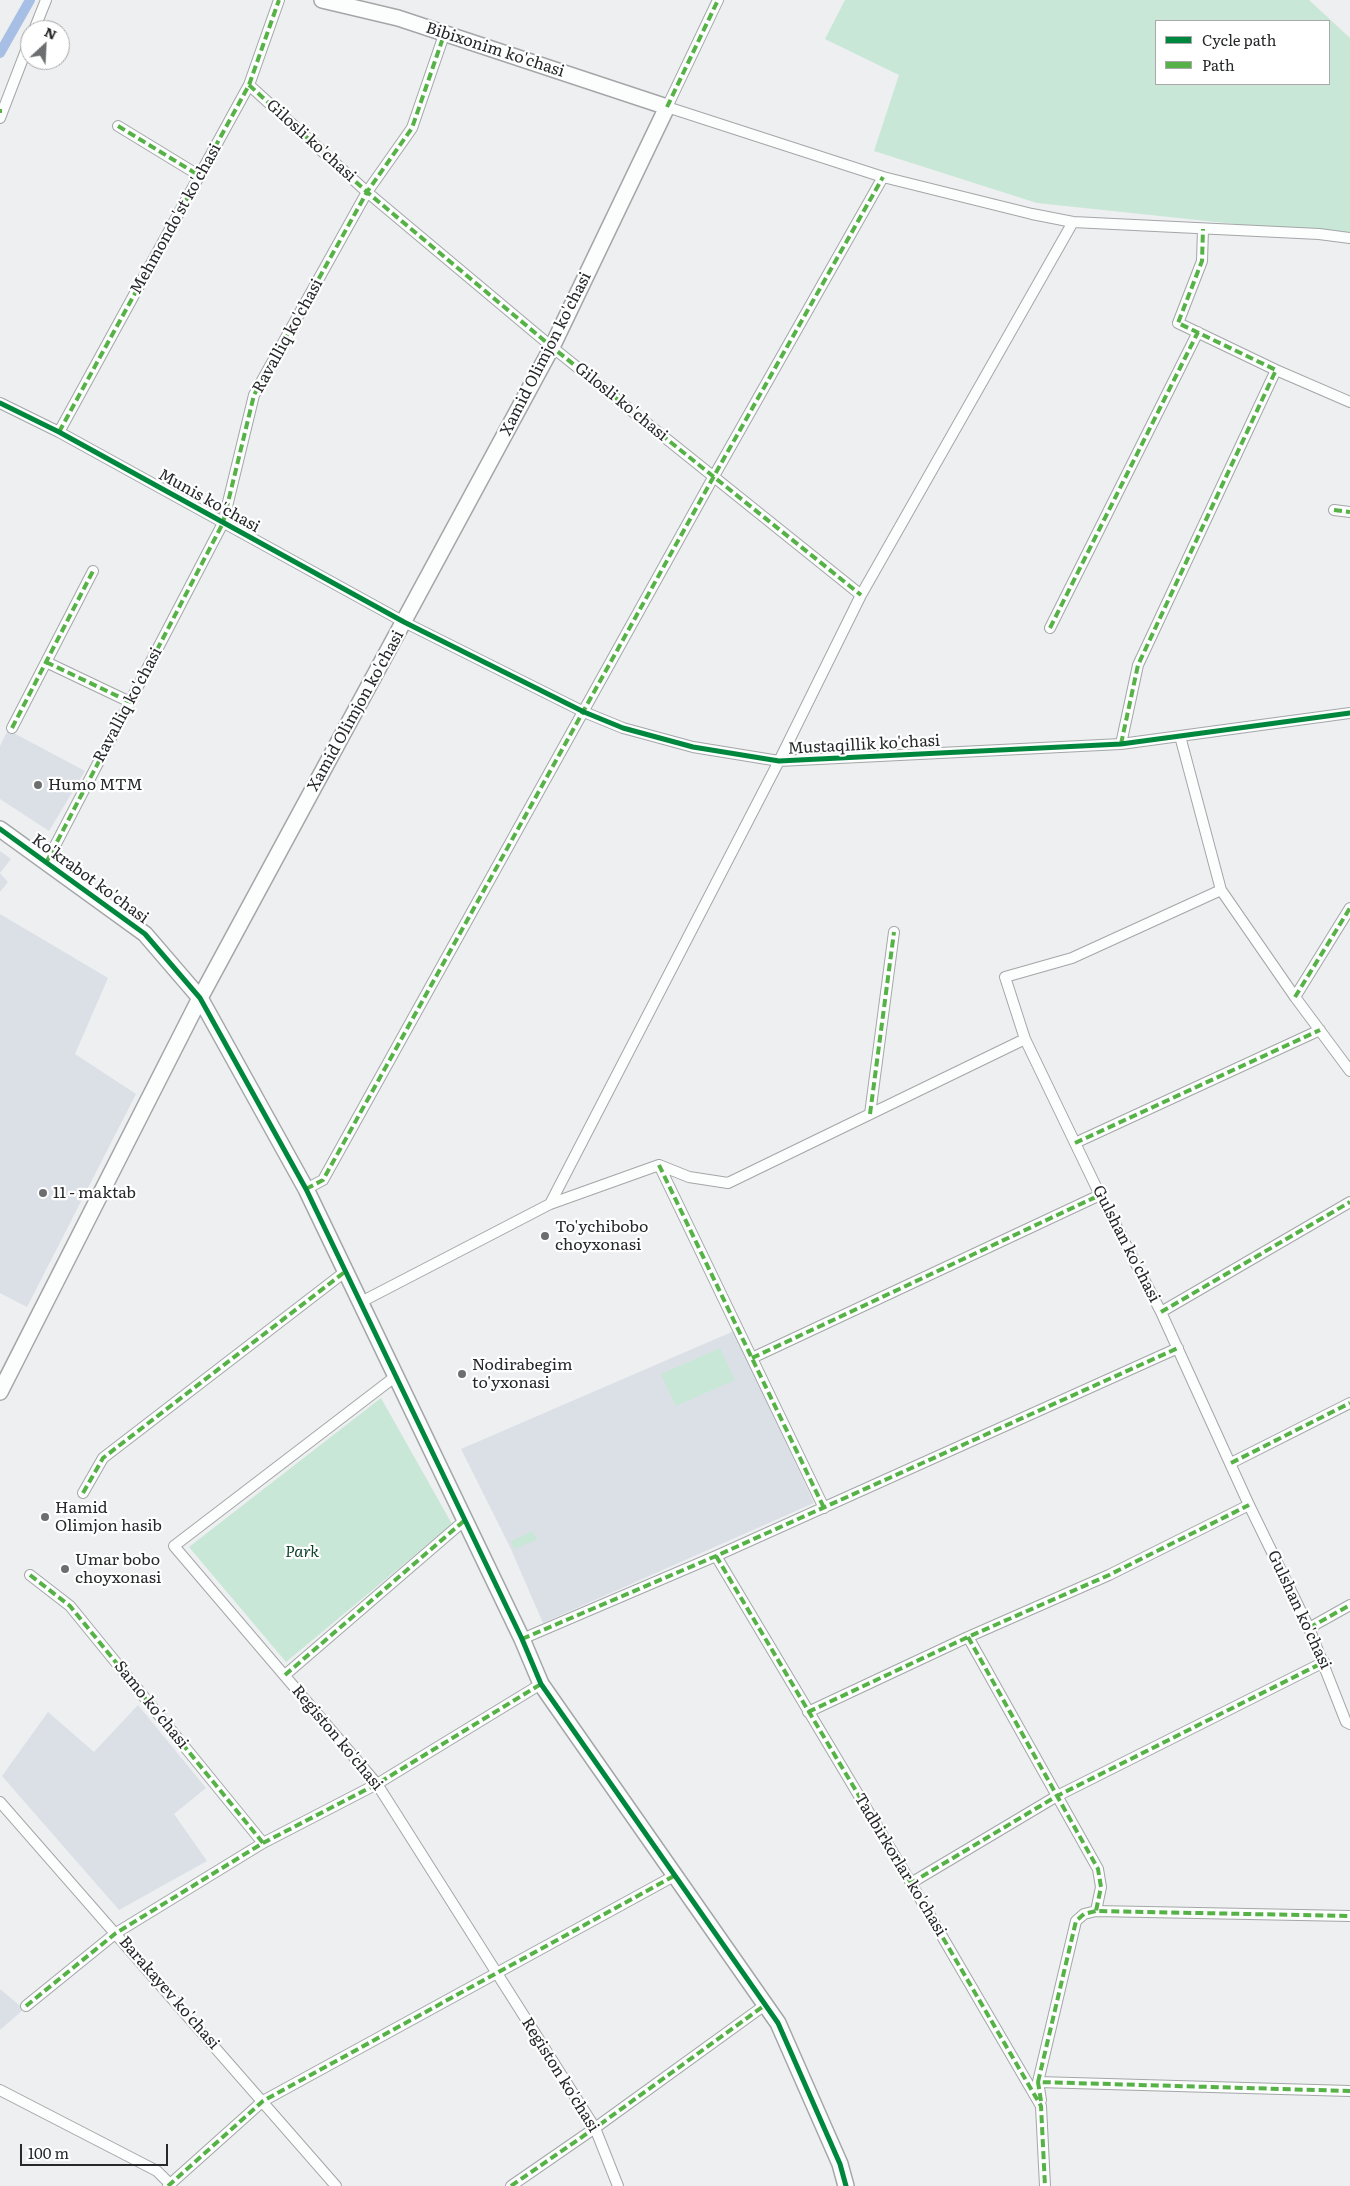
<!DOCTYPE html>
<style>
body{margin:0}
#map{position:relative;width:1350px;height:2186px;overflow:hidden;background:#edeff1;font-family:Literata,serif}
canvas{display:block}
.legend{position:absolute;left:1155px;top:20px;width:175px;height:65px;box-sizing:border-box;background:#fff;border:1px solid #a9a9aa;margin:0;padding:6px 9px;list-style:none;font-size:15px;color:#27282a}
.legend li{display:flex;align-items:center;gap:10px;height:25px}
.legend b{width:25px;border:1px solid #a9a9aa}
.north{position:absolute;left:20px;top:20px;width:50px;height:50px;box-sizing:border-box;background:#fff;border:1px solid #a9a9aa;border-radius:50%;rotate:25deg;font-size:14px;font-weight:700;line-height:20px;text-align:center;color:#27282a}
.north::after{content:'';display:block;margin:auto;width:18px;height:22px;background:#6c6e70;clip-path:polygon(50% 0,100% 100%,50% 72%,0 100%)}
.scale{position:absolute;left:20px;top:2144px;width:148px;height:22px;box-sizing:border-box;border:2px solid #27282a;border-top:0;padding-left:6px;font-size:15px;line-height:18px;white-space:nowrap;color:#27282a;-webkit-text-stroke:4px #fff;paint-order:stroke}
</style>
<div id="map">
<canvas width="1350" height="2186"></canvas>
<ul class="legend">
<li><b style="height:6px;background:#00873e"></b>Cycle path</li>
<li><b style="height:6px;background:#56b246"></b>Path</li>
</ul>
<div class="north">N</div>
<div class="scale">100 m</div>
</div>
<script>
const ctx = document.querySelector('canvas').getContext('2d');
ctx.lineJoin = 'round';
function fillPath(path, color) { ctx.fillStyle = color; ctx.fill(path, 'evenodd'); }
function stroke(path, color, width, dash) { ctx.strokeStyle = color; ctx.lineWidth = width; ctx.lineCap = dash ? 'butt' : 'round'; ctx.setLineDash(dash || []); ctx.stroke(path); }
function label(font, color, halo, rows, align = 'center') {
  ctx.font = font + ' Literata,serif'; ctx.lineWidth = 4.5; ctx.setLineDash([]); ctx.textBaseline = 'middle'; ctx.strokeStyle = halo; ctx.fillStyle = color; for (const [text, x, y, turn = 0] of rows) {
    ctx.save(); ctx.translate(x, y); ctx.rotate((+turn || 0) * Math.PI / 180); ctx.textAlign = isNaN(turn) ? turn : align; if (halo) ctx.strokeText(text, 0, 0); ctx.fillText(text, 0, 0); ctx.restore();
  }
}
fillPath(new Path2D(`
 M8 730 85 771 49 831 0 799V746Z
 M0 851 11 859 0 873 8 882 0 892Z
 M0 914 108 978 75 1054 136 1094 27 1307 0 1293Z
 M734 1331 814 1503 543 1623 510 1547 461 1449Z
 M138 1705 206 1788 174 1814 207 1861 119 1910 2 1776 48 1712 94 1752Z
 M0 1989 24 2009 0 2030Z`), '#dbe0e7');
fillPath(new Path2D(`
 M845 0H1309L1350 38V233L1283 229 1037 203 874 151 899 75 825 39ZM1156 21H1329V84H1156Z
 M720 1348 735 1380 676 1406 661 1374Z
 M381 1398 452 1524 286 1662 189 1547Z
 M533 1531 537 1540 514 1549 511 1541Z`), '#c8e7d6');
stroke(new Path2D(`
 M0 53 30 0`), '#a7bfe4', 10);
const street = new Path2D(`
 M718 0 667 107 883 177 1032 214 1073 222 1319 234 1350 238
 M34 30 46 0
 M249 85 367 192 552 347 861 595
 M0 118 30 40
 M118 126 200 176
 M1203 229 1202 261 1178 323 1276 370 1350 402
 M0 403 59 432 404 622 584 712 623 728 693 747 779 761 1121 744 1350 713
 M59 432 249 85 279 0
 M1334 510 1350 512
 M1050 628 1198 332
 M46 662 130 702
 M12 728 93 571
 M1180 736 1221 890 1295 997 1350 1071
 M1121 744 1138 665 1276 370
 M46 863 223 523 254 395 367 192 412 128 445 32
 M1221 890 1072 958 1005 977 1025 1039 1100 1195 1161 1312 1249 1505 1309 1628 1346 1722 1350 1724
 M1295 997 1350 908
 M870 1114 894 932
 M1075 1143 1320 1030
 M659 1165 824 1508
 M306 1189 323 1180 714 476 883 177
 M550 1204 659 1165 689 1177 728 1183 1025 1039
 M361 1302 550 1204 779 761 861 595 1073 222
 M1161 1312 1350 1202
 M752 1358 1100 1195
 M396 1376 174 1546 377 1784 595 2128 618 2186
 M1231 1463 1350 1403
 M83 1493 103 1458 346 1271
 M716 1556 911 1883 1041 2106 1045 2186
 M30 1575 70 1606 263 1843
 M1309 1628 1350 1605
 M968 1637 1098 1869 1101 1887 1096 1911 1350 1916
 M522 1639 716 1556 1178 1348
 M285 1675 465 1520
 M808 1712 968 1637 1109 1575 1249 1505
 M0 1802 336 2186
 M911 1883 1057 1796 1324 1662
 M26 2006 116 1933 263 1843 377 1784 541 1684
 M1038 2082 1076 1921 1084 1914 1096 1911
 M0 2090 157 2171 170 2184
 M1041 2100 1038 2082 1350 2091
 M168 2186 263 2101 674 1876
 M511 2186 595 2128 765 2005`);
const secondary = new Path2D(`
 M0 829 145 934 200 998 306 1189 522 1639 541 1684 778 2023 840 2164 846 2186
 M0 1392 200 998 552 347 667 107 398 18 322 0`);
stroke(street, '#a4a6a8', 12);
stroke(secondary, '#a4a6a8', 18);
stroke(street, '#fcfdfd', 10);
stroke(secondary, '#fcfdfd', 15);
stroke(new Path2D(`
 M249 85 367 192 552 347 861 595
 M667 107 718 0
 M0 111H2
 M118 126 200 176
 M59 432 249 85 279 0
 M1334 510 1350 512
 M1050 628 1198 332
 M46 662 130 702
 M12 728 93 571
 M1121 744 1138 665 1276 370 1178 323 1202 261 1203 229
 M46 863 223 523 254 395 367 192 412 128 445 32
 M1295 997 1350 908
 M870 1114 894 932
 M1075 1143 1320 1030
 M659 1165 824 1508
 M306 1189 323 1180 714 476 883 177
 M1161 1312 1350 1202
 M752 1358 1100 1195
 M1231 1463 1350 1403
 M83 1493 103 1458 346 1271
 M716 1556 911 1883 1041 2106 1045 2186
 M30 1575 70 1606 263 1843
 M1309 1628 1350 1605
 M968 1637 1098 1869 1101 1887 1096 1911 1350 1916
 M522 1639 716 1556 1178 1348
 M285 1675 465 1520
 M808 1712 968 1637 1109 1575 1249 1505
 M911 1883 1057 1796 1324 1662
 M26 2006 116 1933 263 1843 377 1784 541 1684
 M1038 2082 1076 1921 1084 1914 1096 1911
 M1041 2101 1038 2082 1350 2091
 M168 2186 263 2101 674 1876
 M511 2186 595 2128 765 2005`), '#56b246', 4, [8, 4]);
stroke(new Path2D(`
 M0 403 59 432 404 622 584 712 623 728 693 747 779 761 1121 744 1350 713
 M0 829 145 934 200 998 306 1189 522 1639 541 1684 778 2023 840 2164 846 2186`), '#00873e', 5);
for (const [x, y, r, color] of [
 [38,785,5,"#6c6e70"],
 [43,1193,5,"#6c6e70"],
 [545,1236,5,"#6c6e70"],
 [462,1374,5,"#6c6e70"],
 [45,1517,5,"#6c6e70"],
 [65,1569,5,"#6c6e70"]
]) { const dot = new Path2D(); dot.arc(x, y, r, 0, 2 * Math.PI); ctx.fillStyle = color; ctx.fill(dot); stroke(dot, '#fff', 2); }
label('16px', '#27282a', '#fff', [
 ["Bibixonim ko'chasi",495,50,18],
 ["Gilosli ko'chasi",311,141,42],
 ["Mehmondo'st ko'chasi",176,219,-61],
 ["Ravalliq ko'chasi",288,336,-61],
 ["Xamid Olimjon ko'chasi",546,354,-63],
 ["Gilosli ko'chasi",621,402,39],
 ["Munis ko'chasi",209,501,29],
 ["Ravalliq ko'chasi",128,705,-62],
 ["Xamid Olimjon ko'chasi",356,711,-61],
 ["Mustaqillik ko'chasi",864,745,-3],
 ["Ko'krabot ko'chasi",90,879,36],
 ["Gulshan ko'chasi",1126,1244,63],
 ["Gulshan ko'chasi",1299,1610,65],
 ["Samo ko'chasi",151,1705,51],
 ["Registon ko'chasi",337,1738,50],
 ["Tadbirkorlar ko'chasi",900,1865,59],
 ["Barakayev ko'chasi",169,1993,49],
 ["Registon ko'chasi",560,2075,58]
]);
label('16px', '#27282a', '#fff', [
 ["Humo MTM",48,785],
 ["11 - maktab",53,1193],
 ["To'ychibobo",555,1227],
 ["choyxonasi",555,1245],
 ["Nodirabegim",472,1365],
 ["to'yxonasi",472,1383],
 ["Hamid",55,1508],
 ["Olimjon hasib",55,1526],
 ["Umar bobo",75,1560],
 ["choyxonasi",75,1578]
], 'left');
label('italic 16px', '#093f27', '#fff', [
 ["Park",302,1552]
]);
</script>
